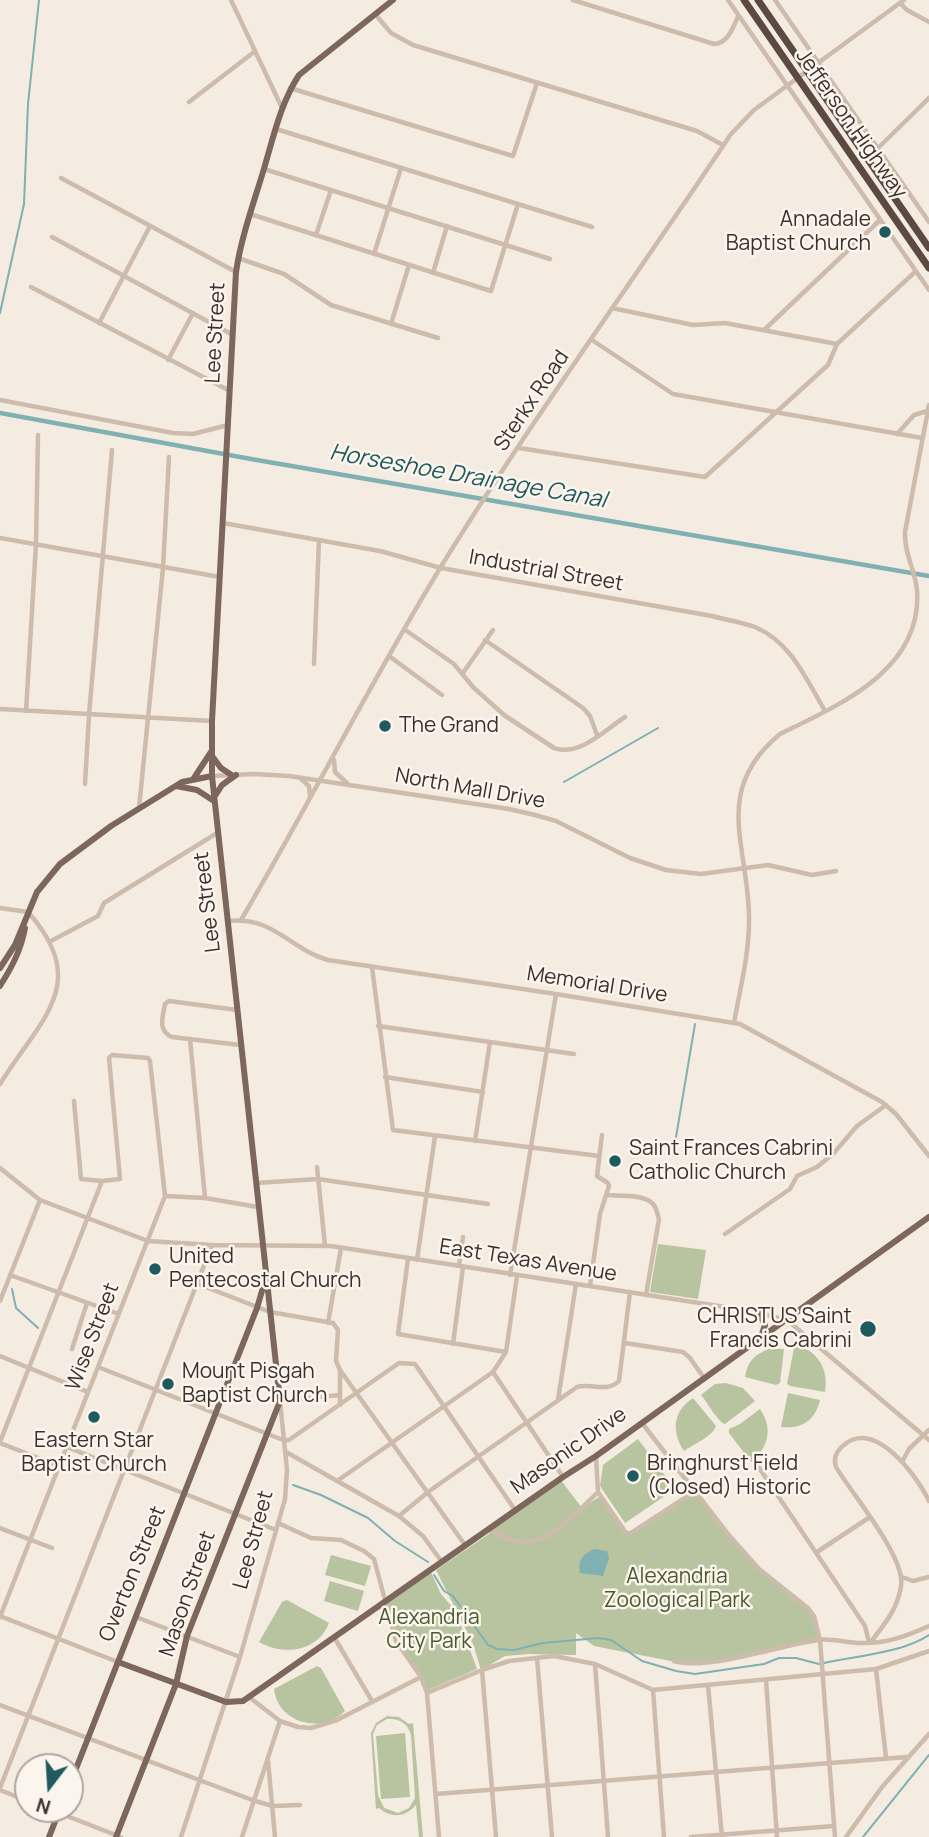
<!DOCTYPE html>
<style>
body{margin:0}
#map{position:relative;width:929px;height:1837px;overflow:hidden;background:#f4ebe1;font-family:Manrope,sans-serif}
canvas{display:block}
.north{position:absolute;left:14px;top:1753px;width:70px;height:70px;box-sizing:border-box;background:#fbf5ee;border:2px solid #aea6a0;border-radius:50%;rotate:197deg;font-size:19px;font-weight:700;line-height:28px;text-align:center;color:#3b302b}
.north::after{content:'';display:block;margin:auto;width:24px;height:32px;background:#1f5a5e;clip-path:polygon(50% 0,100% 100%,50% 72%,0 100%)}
</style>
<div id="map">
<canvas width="929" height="1837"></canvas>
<div class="north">N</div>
</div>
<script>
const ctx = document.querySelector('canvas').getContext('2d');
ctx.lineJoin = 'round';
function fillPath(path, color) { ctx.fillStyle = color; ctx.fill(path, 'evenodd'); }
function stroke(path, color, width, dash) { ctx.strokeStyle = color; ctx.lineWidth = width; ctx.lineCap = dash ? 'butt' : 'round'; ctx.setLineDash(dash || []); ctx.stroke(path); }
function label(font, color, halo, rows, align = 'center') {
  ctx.font = font + ' Manrope,sans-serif'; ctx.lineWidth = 5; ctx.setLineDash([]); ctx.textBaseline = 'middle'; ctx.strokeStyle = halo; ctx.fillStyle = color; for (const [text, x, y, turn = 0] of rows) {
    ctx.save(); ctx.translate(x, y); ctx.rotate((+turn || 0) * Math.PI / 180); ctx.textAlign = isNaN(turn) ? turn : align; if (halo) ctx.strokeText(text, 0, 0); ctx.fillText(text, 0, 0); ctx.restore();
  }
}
fillPath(new Path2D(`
 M658 1244 706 1250 698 1299 650 1292Z
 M795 1343C817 1352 829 1367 825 1392L790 1386 787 1384Z
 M769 1349H784L780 1383 776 1385 745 1377C747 1362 755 1354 769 1349Z
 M726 1383 743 1388 755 1401 725 1424C717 1421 708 1403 701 1395L715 1384Z
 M788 1393 820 1400C815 1421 802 1429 781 1427Z
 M693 1398 716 1426C713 1436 694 1444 684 1451 671 1431 673 1411 693 1398Z
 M760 1409C773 1428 769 1447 751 1462L729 1433V1429L740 1424Z
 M638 1439 675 1489 625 1523 600 1486 603 1465Z
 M560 1479 582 1508 599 1497 628 1533 694 1492 759 1569 796 1597 814 1617 818 1642 716 1660 681 1663 594 1646 576 1633V1655L529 1654 505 1656 481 1670 473 1644 436 1570 490 1533 489 1531Z
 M331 1555 371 1566 365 1586 325 1575Z
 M430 1570 441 1594 454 1609 459 1620 477 1669 428 1690 398 1641 386 1600Z
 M330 1581 364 1591 358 1611 324 1601Z
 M287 1600 329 1623C318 1652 283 1656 259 1642L282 1602Z
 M317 1666 321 1668 345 1711C322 1734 278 1724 274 1689Z
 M387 1716 399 1717 409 1724 413 1723 423 1837H419L416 1805C405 1817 392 1819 379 1808L376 1809 371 1733 376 1723ZM387 1719C399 1718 408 1723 411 1735L415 1798 409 1808 398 1813 384 1808 378 1795 373 1734 377 1725Z
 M405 1733 410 1797 381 1799 376 1736Z`), '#b8c4a0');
fillPath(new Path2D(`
 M594 1549 607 1551 609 1558 603 1576 580 1573C577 1559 584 1554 594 1549Z`), '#7fb0b2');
stroke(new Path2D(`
 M0 313 24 204 28 104 39 0
 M564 782 658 728
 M673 1155 695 1024
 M12 1289 16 1308 38 1328
 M293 1485 321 1495 368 1518 395 1541 428 1562
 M434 1575 444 1591 453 1596 488 1645 497 1649 514 1650 543 1643 598 1638 611 1640 642 1661 676 1671 695 1674 764 1664 779 1658H796L819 1664
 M824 1663C856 1656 902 1653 929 1635
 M863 1837 929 1755`), '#7fb0b2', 2);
stroke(new Path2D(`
 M0 413 251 459 929 576`), '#7fb0b2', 4.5);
stroke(new Path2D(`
 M231 0 282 108
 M573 0 714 44C728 43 733 28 738 16
 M728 0 929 290
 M775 0 929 222
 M900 3 907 10 929 22
 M375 14 391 33 413 45 697 131 723 145
 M290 88 513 156 537 83
 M189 102 254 52
 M276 129 592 227
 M878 148 929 98
 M264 169 550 259
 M61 178 236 272
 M250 214 491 291 518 204
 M316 235 331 190
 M52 237 233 335
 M374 254 401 168
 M238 258 284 274 331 305 438 338
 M433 273 447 226
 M31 287 230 391
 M612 308 693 325 725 323 837 344
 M99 323 150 226
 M391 324 409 265
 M764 330 880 220
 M592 340 673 394 922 438
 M168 360 193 313
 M0 400 173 433 193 434 228 425
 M897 434 914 415 927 411
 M519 448 705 477 828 365 837 344 916 271
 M223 523 380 551 441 568 712 616C726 620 741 622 755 627 791 642 806 679 825 711
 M0 538 220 577
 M404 629 454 664 473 687 504 715 554 748C579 757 605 730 625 717
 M485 640 583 708 590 716 597 735
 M389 656 442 695
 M314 664 319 540
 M463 673 493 630
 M0 709 212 721
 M26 711 36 544 38 435
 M334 760 335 772 348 784
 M212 776 254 774 289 776 509 809 535 815 556 821 630 858 666 870 701 874 768 865 812 875 836 871
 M301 779 309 786 310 797
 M85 784 89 715 112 450
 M139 808 163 568 169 457
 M0 908 28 912C92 984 40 1019 0 1084
 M241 920C310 803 371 681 442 565 533 418 635 278 731 134L754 110 904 0
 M228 921C274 916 289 949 328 960L556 994 740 1024 882 1102 896 1114 929 1156
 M51 941 98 916 104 903 217 833
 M372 967 393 1130 599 1156
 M237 1010 169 1001 165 1004C163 1017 157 1030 172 1037L240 1045
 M734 1023C740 989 749 955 749 921 750 848 710 792 780 734 839 705 923 670 917 590 915 570 904 553 905 532L929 405
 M378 1026 574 1054
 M190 1039 205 1198
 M385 1077 483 1092
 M74 1101 81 1179 102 1181
 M475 1141 490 1042
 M317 1167 325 1246
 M0 1168 40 1200 148 1241 212 1245 331 1246 751 1311 787 1320 929 1440
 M256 1183 318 1179 488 1204
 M607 1195C619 1196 643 1194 652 1203 657 1207 657 1214 659 1219L646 1295
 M165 1196 205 1198 258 1207
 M725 1234 790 1189 797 1176 817 1167 833 1154 857 1126 886 1105
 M408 1259 398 1334 506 1352
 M417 1260 435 1136
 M459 1266 463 1237
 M10 1275 119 1314
 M510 1275 556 994
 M198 1284 270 1312 333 1323 338 1330 336 1361 340 1370V1405
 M590 1286 600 1214 609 1186 608 1183 597 1176 602 1135
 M0 1301 40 1200
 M328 1323 341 1248
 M625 1343 683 1352 690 1358 704 1378
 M453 1344 463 1267
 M72 1349 87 1303
 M0 1356 88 1392
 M98 1367 283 1440
 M340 1370 465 1545
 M493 1372 563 1477
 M558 1400 576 1284
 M642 1423 728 1534 759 1569 808 1608 814 1616 820 1640 835 1837
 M284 1440H289L399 1363 415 1364 515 1510
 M0 1442 102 1181 120 1179 109 1058 112 1055 148 1058 150 1061 165 1196 0 1617
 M0 1443 59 1466
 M67 1447 276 1530
 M286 1452 399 1516 423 1536 442 1562
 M596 1456 598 1492 626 1533H631L694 1492
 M902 1462 909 1449 929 1430
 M758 1466 865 1626 869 1642
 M337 1481 493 1372 506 1352 517 1276
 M399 1516 428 1492 577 1387C591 1383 607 1393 619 1381L630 1292
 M278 1523 311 1538 341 1540 364 1551 374 1559 396 1641 421 1677 427 1693 439 1837
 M0 1528 52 1548
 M490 1528C533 1565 568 1521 598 1492
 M817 1552 870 1517
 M902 1577 913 1581 929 1577
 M0 1616 118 1662
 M136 1617 240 1657
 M334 1637 372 1701
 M870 1643C883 1626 898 1609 901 1586 906 1557 851 1493 836 1467 833 1458 837 1450 845 1444 876 1420 917 1476 929 1501
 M537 1658 552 1837
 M674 1661C707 1671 781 1645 818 1640 833 1638 846 1643 861 1643 885 1644 907 1636 929 1626
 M595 1664 608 1837
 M876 1669 886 1758
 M482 1670 496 1837
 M766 1680 777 1837
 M708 1685 722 1837
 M653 1690 664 1837
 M427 1693 482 1670 509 1661 554 1656 595 1664 653 1690 876 1669 929 1651
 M249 1697 280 1721 298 1727 311 1728 337 1720 421 1677
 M0 1705 255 1801 273 1806 300 1805
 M268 1761 275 1837
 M0 1788 212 1245
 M0 1790 28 1801
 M436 1794 907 1757
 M49 1809 121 1837
 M181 1837 240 1657 285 1499 287 1470 280 1401 340 1395
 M242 1837 280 1721
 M691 1837 834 1826
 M846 1837 882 1787 929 1734`), '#cdbbac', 4.5);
stroke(new Path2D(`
 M212 756 221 768 233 776
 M194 778 211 752
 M176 786 197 790 214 801
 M215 796 222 785 236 775
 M0 968 15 945 37 892 60 864 111 826 182 782 212 776
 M0 986C12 967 21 950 25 928
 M759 1313 765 1325 761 1337
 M118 1662 226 1702 243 1701 563 1477 596 1456 929 1217
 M70 1784 257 1308 264 1284
 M49 1837 60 1809
 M116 1837 176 1684 187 1636 280 1401 212 776V721L236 272C241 238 253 205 263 172 273 139 280 104 299 75L393 0`), '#7d675c', 6);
stroke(new Path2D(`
 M744 0 929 268
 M758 0 929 248`), '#5c4a42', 7);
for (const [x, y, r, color] of [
 [885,232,7,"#1f5a5e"],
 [385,726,7,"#1f5a5e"],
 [615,1161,7,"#1f5a5e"],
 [155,1269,7,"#1f5a5e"],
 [868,1329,9,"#1f5a5e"],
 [168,1384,7,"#1f5a5e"],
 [94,1417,7,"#1f5a5e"],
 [633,1476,7,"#1f5a5e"]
]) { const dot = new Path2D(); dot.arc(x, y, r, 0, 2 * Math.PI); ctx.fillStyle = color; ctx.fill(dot); stroke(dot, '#fbf5ee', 2.5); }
label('21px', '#3b302b', '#fbf5ee', [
 ["Jefferson Highway",851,124,55],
 ["Lee Street",216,333,-87],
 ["Sterkx Road",532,401,-56],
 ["Industrial Street",546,571,10],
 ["North Mall Drive",470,789,10],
 ["Lee Street",208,902,-97],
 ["Memorial Drive",597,985,9],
 ["East Texas Avenue",528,1261,9],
 ["Wise Street",93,1337,-69],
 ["Masonic Drive",569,1451,-35],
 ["Lee Street",254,1540,-75],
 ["Overton Street",133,1574,-68],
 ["Mason Street",188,1594,-71]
]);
label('21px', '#3b302b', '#fbf5ee', [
 ["Annadale",871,220,"right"],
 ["Baptist Church",871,244,"right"],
 ["The Grand",399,726],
 ["Saint Frances Cabrini",629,1149],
 ["Catholic Church",629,1173],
 ["United",169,1257],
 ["Pentecostal Church",169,1281],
 ["CHRISTUS Saint",852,1317,"right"],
 ["Francis Cabrini",852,1341,"right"],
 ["Mount Pisgah",182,1372],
 ["Baptist Church",182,1396],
 ["Eastern Star",94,1441,"center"],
 ["Baptist Church",94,1465,"center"],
 ["Bringhurst Field",647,1464],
 ["(Closed) Historic",647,1488]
], 'left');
label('21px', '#4a5a2e', '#fbf5ee', [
 ["Alexandria",677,1577],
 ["Zoological Park",677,1601],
 ["Alexandria",429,1618],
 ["City Park",429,1642]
]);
label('italic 23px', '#1f5a5e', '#fbf5ee', [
 ["Horseshoe Drainage Canal",468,477,10]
]);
</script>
